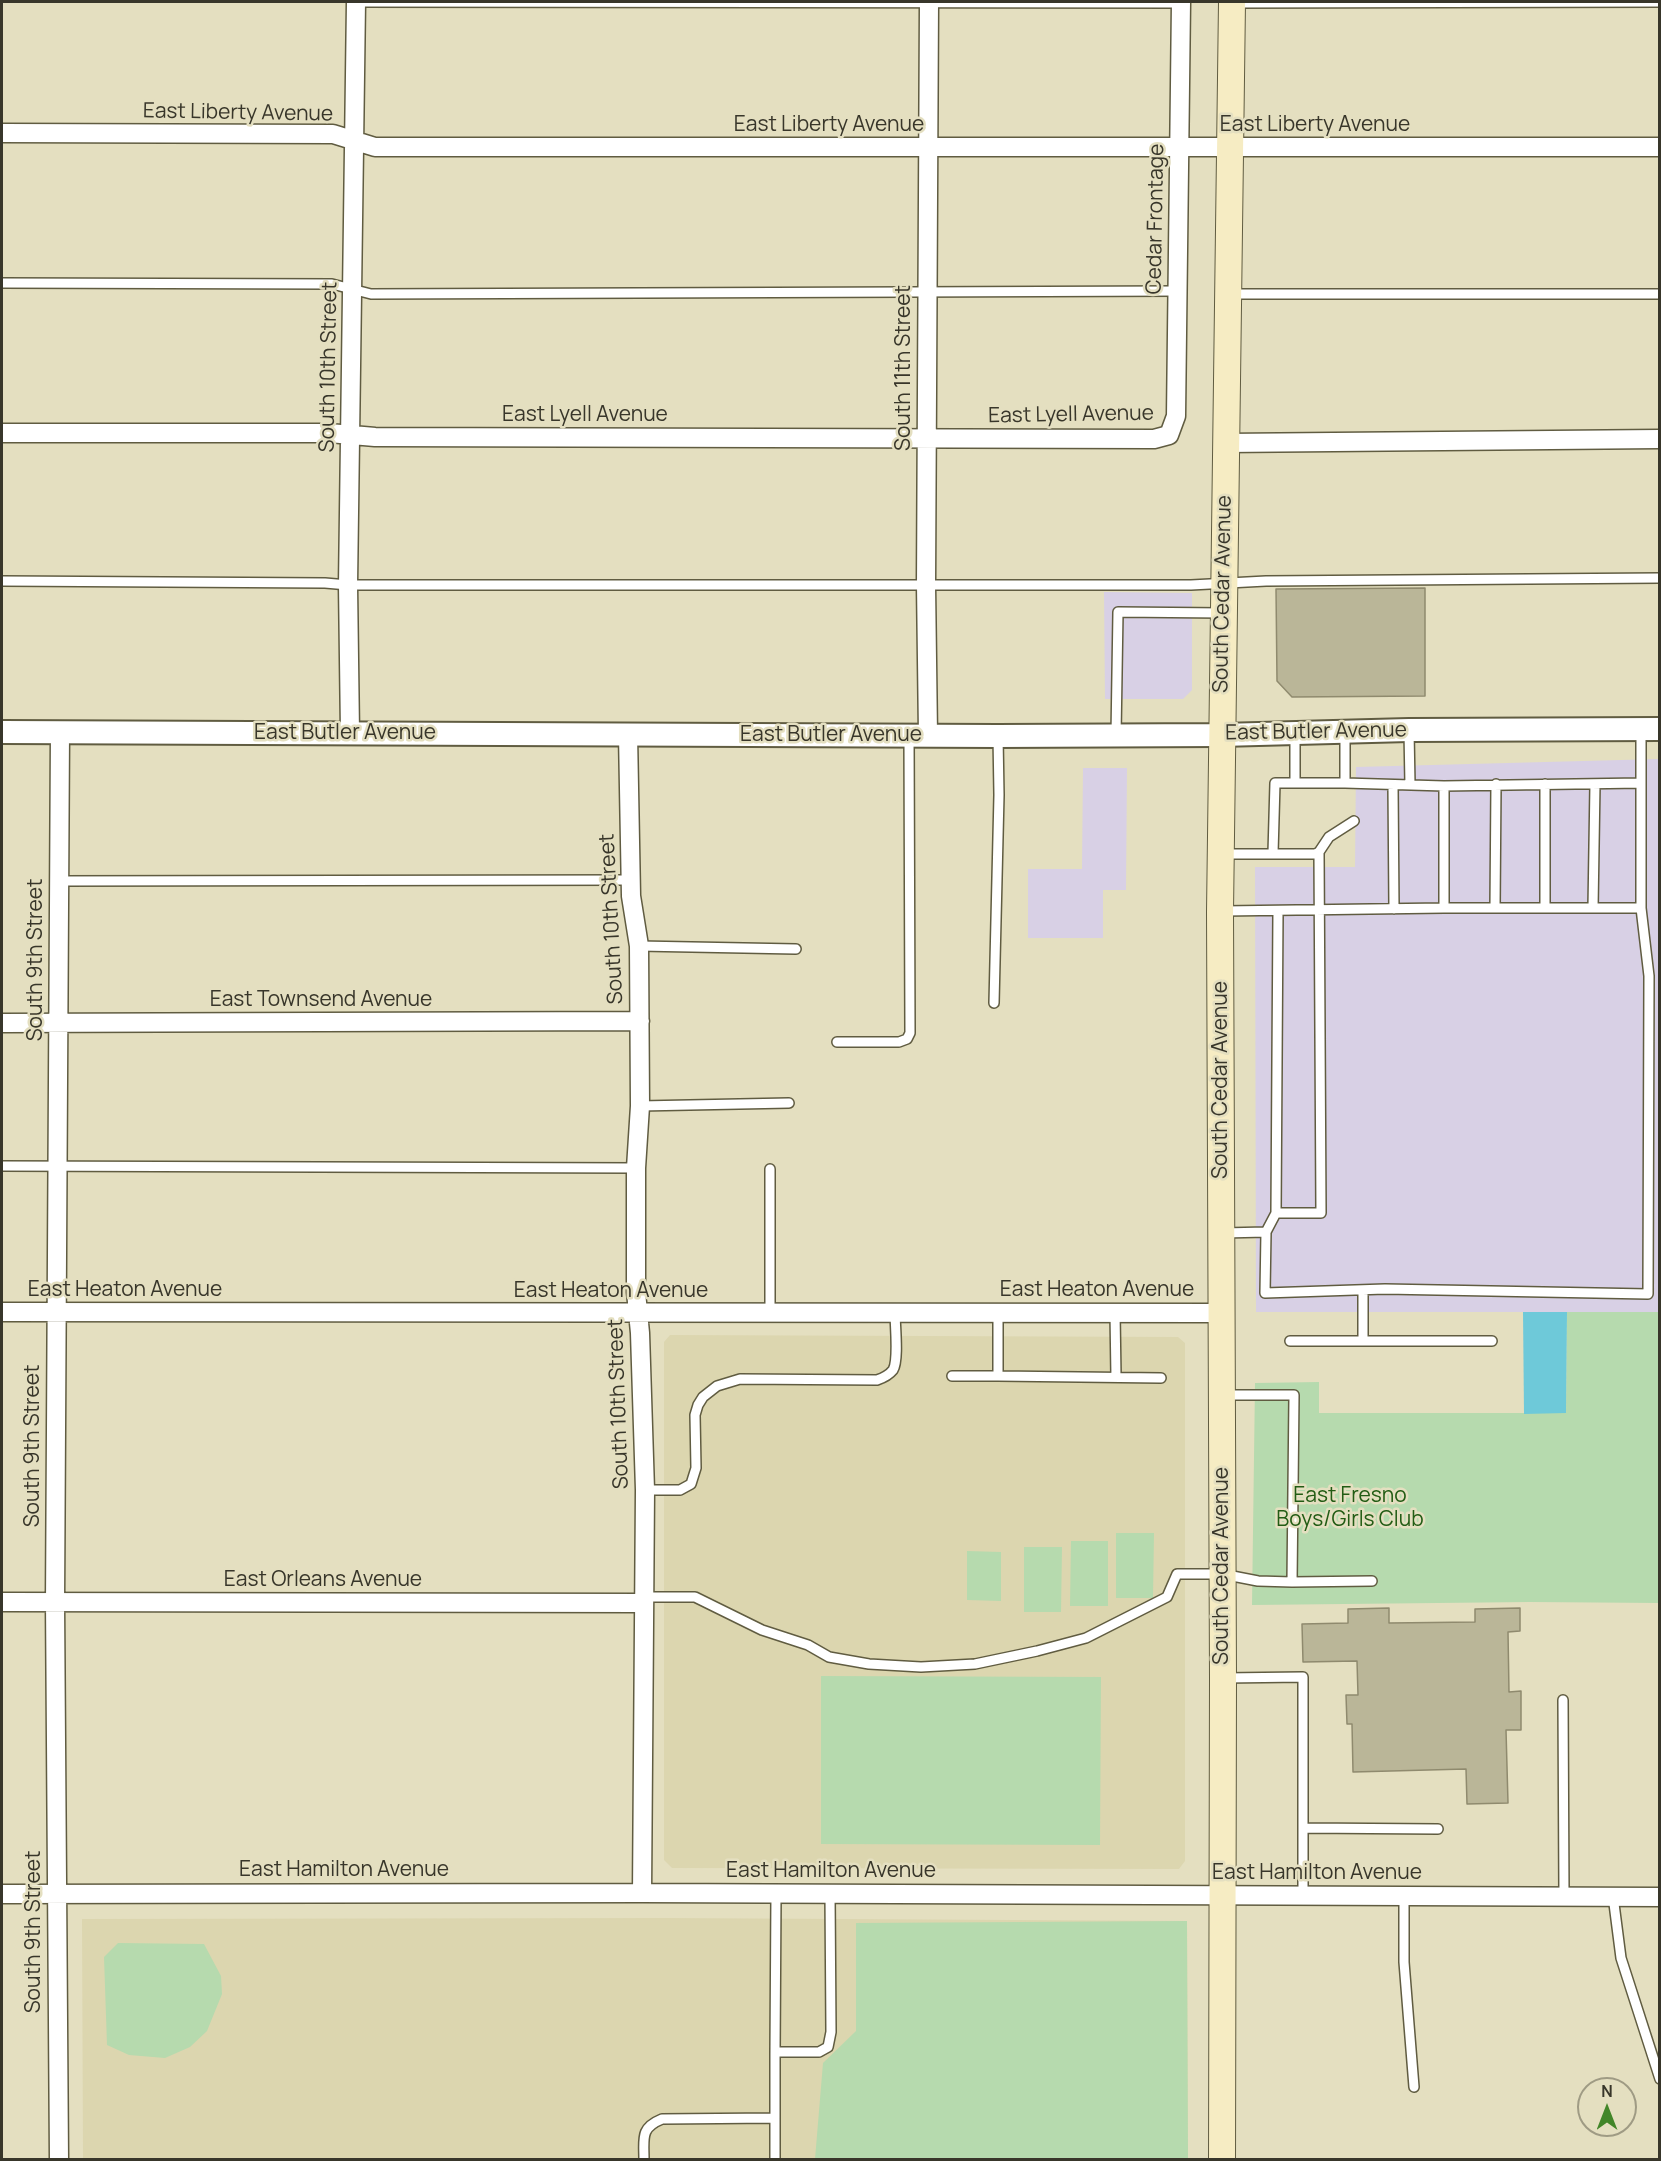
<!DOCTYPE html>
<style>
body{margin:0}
#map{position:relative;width:1661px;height:2161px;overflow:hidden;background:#e4dfc0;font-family:Manrope,sans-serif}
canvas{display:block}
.frame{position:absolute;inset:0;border:3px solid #38362a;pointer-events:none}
.north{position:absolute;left:1577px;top:2077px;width:60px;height:60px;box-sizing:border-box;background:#e4dfc0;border:2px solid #9f9b84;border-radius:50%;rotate:0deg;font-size:16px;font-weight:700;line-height:24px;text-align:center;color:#38362a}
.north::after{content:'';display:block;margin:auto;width:21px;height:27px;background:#428629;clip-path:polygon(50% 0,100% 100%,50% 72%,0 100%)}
</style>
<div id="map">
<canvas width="1661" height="2161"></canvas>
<div class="frame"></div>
<div class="north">N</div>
</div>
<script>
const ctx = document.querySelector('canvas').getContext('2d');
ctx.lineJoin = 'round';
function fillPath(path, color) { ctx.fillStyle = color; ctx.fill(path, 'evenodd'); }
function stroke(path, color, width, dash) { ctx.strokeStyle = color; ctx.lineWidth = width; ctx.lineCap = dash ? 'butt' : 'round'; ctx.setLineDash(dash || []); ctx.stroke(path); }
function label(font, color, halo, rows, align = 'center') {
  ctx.font = font + ' Manrope,sans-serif'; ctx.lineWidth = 5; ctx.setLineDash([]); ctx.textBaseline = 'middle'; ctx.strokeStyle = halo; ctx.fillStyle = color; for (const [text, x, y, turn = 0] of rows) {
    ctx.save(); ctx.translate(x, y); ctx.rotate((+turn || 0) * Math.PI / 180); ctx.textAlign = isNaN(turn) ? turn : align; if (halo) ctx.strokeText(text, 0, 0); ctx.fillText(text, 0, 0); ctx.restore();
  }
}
fillPath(new Path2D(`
 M1104 592 1192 593V690L1183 699H1105Z
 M1659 759V1312H1256L1255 867H1355L1356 767Z
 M1083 768H1127L1126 890H1103V938H1028V869H1082Z`), '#d8d0e5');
fillPath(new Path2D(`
 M670 1335 1178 1337 1185 1343V1861L1179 1869 672 1868 664 1860V1342Z
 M666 1918 1187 1921 1188 2159H83L82 1919Z`), '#dcd6af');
fillPath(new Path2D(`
 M1567 1312H1659V1603L1530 1602 1252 1605 1255 1383 1319 1382V1413H1566Z
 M1116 1533H1154L1153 1598H1116Z
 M1071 1541H1108V1606H1070Z
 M1024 1547H1062L1061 1612H1024Z
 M967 1551 1001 1552V1601L967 1600Z
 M821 1676 1101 1677 1100 1845 821 1844Z
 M1187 1921 1188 2159H815L823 2063 856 2031V1923Z
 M118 1943 204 1944 221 1976 222 1994 207 2031 190 2047 165 2058 129 2055 107 2045 104 1957Z`), '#b6daae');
fillPath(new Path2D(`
 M1523 1312H1567L1566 1413 1524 1414Z`), '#6ec9d9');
const building = new Path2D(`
 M1425 588V696L1292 697 1277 681 1276 589Z
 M1389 1608V1623L1475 1622V1609L1520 1608V1631L1508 1632 1509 1692 1521 1691V1730H1506L1508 1803 1467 1804 1466 1769 1353 1772 1352 1724H1347L1346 1695H1358L1357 1661 1303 1662 1302 1624 1348 1623V1609Z`);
fillPath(building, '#bab698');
stroke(building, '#8f8a6e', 1.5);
const service = new Path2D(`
 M356 2 1181 3
 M1234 3 1660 2
 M2 283 332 284 371 294 1178 291
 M1230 294H1660
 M2 581 325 583 348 585H1191L1266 581 1660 578
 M1409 731 1410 785
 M1116 735 1118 612 1223 613
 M1295 783V735
 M1345 783 1444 786 1641 783V729
 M1545 784V908
 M1393 785 1394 909
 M1444 786V908
 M1273 853 1275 783H1345V733
 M1223 854H1315L1319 852 1329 837 1354 821
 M59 881 630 880
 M1495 908 1496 784
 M1593 908 1595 784
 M1223 911 1444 908H1641V783
 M1278 911 1276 1213 1266 1232 1265 1293 1385 1289 1648 1294 1649 976 1641 908
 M639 946 796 949
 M994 1003 999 795 998 736
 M837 1042H899L907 1039 910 1033 909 735
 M640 1106 789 1103
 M2 1166 636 1168
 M770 1169V1312
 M1276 1213H1321L1319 852
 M1223 1233 1266 1232
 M1363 1290V1340
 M1115 1313 1116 1377
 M1290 1341H1492
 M952 1376H998V1312
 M998 1376 1161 1378
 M1225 1395H1294L1292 1582
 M645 1490H680L691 1484 696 1468 695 1415 698 1405 703 1397 717 1386 740 1379 877 1380C883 1378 889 1375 893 1370 899 1360 895 1326 895 1312
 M644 1597H695L762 1630 808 1645 829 1657 869 1664 921 1667 975 1664 1037 1651 1086 1638 1167 1597 1177 1574H1222L1258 1581 1292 1582 1372 1581
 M1224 1678 1303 1677V1895
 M1563 1700 1564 1896
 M1303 1828 1438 1829
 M776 1894 775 2052H819L828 2047 831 2032 830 1894
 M1404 1896V1962L1414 2087
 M1613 1896 1621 1958 1660 2079
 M775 2052V2160
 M644 2160C644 2138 640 2128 662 2119L775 2118`);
const minor = new Path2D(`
 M2 133 333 134 375 147H1660
 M2 433H329L375 437 1154 439 1169 435 1176 416 1181 2
 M1225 443 1660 439
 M350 733 348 585 356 2
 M628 734 631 896 639 946 640 1106 636 1168V1292L640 1333 645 1490 642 1893
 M928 735 926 585 929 2
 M2 1023 640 1021
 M2 1312 1221 1313
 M2 1602 644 1603
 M2 1894 642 1893 1660 1897
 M59 2160 55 1602 60 732`);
const tertiary = new Path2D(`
 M2 732 998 736 1221 735 1409 730 1660 729`);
const secondary = new Path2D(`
 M1222 2160 1223 1678 1220 911 1232 2`);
stroke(service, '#605c41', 12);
stroke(minor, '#605c41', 21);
stroke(tertiary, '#605c41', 26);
stroke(secondary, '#605c41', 28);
stroke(service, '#fff', 9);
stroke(minor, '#fff', 18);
stroke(tertiary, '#fff', 22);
stroke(secondary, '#f6ecc3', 26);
label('21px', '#38362a', '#e4dfc0', [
 ["East Liberty Avenue",238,113,1],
 ["East Liberty Avenue",829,125],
 ["East Liberty Avenue",1315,125],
 ["Cedar Frontage",1156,219,-89],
 ["South 10th Street",329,367,-89],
 ["South 11th Street",904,368,-90],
 ["East Lyell Avenue",585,415],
 ["East Lyell Avenue",1071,415,-1],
 ["South Cedar Avenue",1223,594,-89],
 ["East Butler Avenue",1316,732,-1],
 ["East Butler Avenue",345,733],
 ["East Butler Avenue",831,735],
 ["South 10th Street",612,919,-93],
 ["South 9th Street",36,960,-90],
 ["East Townsend Avenue",321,1000],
 ["South Cedar Avenue",1221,1080,-90],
 ["East Heaton Avenue",125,1290],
 ["East Heaton Avenue",1097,1290],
 ["East Heaton Avenue",611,1291],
 ["South 10th Street",619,1404,-92],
 ["South 9th Street",33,1446,-90],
 ["South Cedar Avenue",1222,1566,-90],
 ["East Orleans Avenue",323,1580],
 ["East Hamilton Avenue",344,1870],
 ["East Hamilton Avenue",831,1871],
 ["East Hamilton Avenue",1317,1873],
 ["South 9th Street",34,1932,-90]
]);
label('21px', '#225c14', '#e4dfc0', [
 ["East Fresno",1350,1496],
 ["Boys/Girls Club",1350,1520]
]);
</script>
